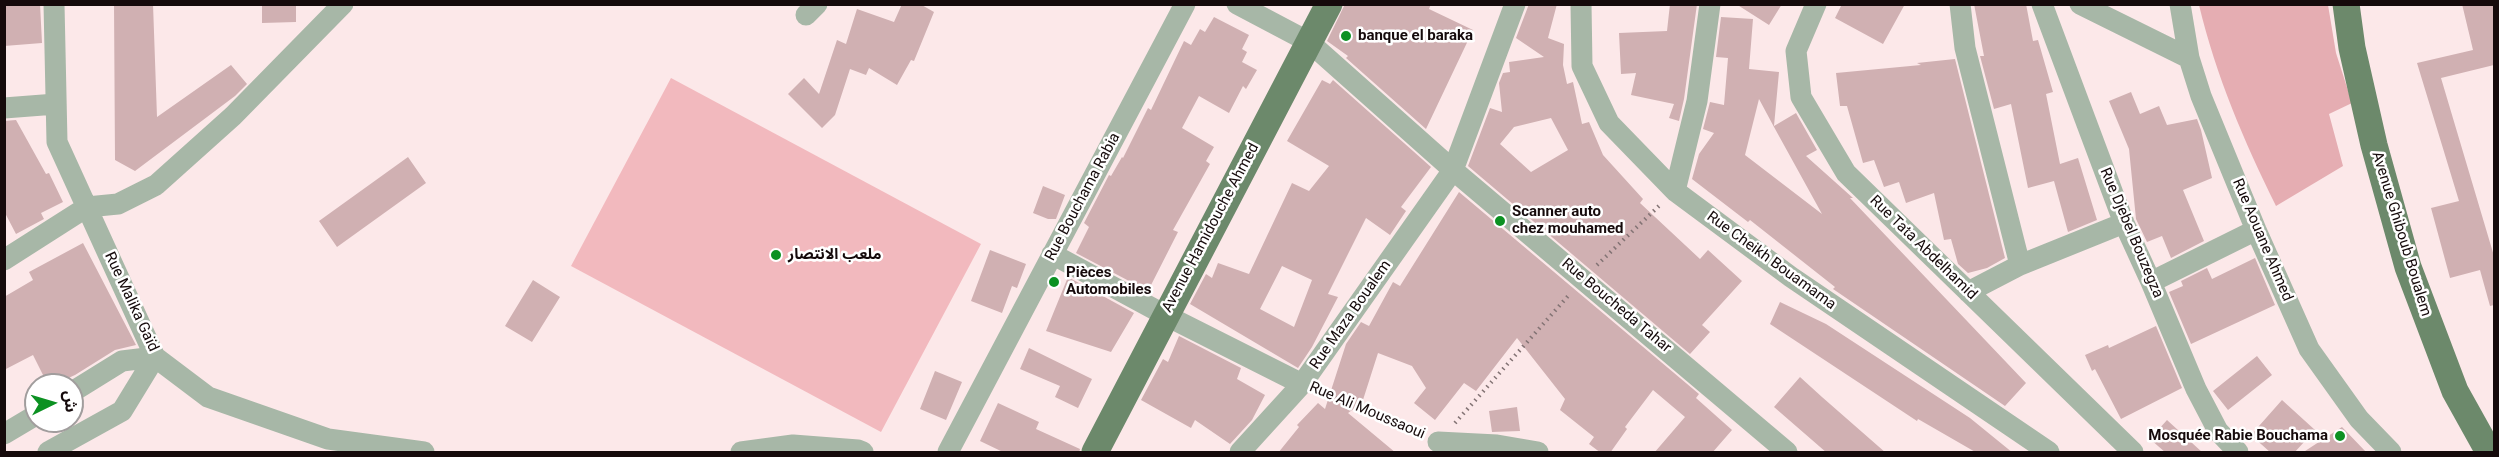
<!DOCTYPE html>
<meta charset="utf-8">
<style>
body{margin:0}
#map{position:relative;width:2499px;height:457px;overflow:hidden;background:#fce8e9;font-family:Roboto,"Noto Sans Arabic",sans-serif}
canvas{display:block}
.frame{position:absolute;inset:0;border:6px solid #150a0b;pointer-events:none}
.north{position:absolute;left:24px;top:373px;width:60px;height:60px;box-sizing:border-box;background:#fff;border:2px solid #a19d9d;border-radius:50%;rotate:85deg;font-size:16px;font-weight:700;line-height:24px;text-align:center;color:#150a0b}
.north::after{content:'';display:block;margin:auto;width:21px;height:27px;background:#0c9122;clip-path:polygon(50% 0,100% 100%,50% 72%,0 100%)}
</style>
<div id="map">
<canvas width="2499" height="457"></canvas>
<div class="frame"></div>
<div class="north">ش</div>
</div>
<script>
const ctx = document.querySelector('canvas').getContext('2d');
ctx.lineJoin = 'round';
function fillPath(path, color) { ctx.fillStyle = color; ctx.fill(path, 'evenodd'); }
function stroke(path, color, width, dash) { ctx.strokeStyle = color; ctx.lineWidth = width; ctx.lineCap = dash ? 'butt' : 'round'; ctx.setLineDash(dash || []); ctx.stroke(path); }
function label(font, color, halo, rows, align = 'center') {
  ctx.font = font + ' Roboto,"Noto Sans Arabic",sans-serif'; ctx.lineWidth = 5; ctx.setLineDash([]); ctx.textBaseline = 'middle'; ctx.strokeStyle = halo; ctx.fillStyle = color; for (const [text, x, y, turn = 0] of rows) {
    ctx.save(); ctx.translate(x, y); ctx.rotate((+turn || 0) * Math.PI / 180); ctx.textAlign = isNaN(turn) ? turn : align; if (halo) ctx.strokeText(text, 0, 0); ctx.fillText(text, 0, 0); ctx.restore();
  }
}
fillPath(new Path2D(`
 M671 78 981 244 881 432 571 266Z`), '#f2b9be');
fillPath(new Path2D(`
 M2199 5H2328L2336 53 2352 103 2329 114 2343 166 2276 206C2244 141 2216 76 2199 5Z`), '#e5adb2');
fillPath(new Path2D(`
 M4 4H40L42 43 4 46Z
 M114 4H153L157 117 231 65 247 84 235 96 135 171 115 160Z
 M262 4H296V22L262 23Z
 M902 4H920L934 12 914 61 911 60 897 85 869 68 866 75 850 69 835 115 822 128 788 94 804 78 819 94 837 40 846 44 857 9 894 22Z
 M1345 4H1431L1429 9 1473 30 1426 129 1346 58 1348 56 1327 41Z
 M1529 4H1557L1548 38 1564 44 1563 65 1567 84 1573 82 1582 124 1589 122 1603 155 1643 199 1640 203 1700 259 1708 250 1742 281 1702 325 1710 332 1690 354 1468 166 1490 108 1502 112 1499 83 1503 73 1510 72 1509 62 1544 57 1516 38ZM1551 118 1568 150 1531 172 1500 144 1514 127Z
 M1670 4H1697L1684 99 1679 121 1669 118 1674 104 1631 95 1636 73 1621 74 1619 33 1667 31Z
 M1736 4H1782L1769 25Z
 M1842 4H1905L1883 44 1835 18Z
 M1974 4H2026L2033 41 2038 40 2053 92 2046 94 2060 164 2078 158 2097 220 2068 232 2054 181 2028 188 2011 104 1994 109 1980 56H1984Z
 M2462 4H2494V65L2441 78 2494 256V305L2490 306 2480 270 2450 278 2431 208 2459 201 2417 63 2473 50Z
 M1214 17 1249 35 1242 49 1247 52 1242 62 1257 70 1246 89 1243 86 1229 113 1199 96 1182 128 1214 147 1206 161 1210 164 1173 230 1178 232 1148 291 1076 253 1089 227 1084 223 1109 175 1111 176 1122 157 1123 158 1148 108 1151 110 1184 41 1191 45 1200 29 1205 32Z
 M1721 17 1753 19 1749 69 1779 72 1774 126 1796 113 1817 150 1806 156 1853 198H1850L2026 383 2005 406 1833 289 1835 287 1750 220 1748 222 1692 179 1699 154 1714 133 1703 129 1710 102 1724 105 1728 58 1716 57ZM1759 99 1774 127 1822 214 1745 155Z
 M1955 59 2005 258 1987 268 1968 273 1958 264 1951 239 1944 240 1934 193 1906 203 1899 182 1884 187 1874 160 1863 163 1847 106H1840L1836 73 1921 65 1917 63Z
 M1322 80 1330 84 1333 80 1431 167 1401 207 1406 211 1390 235 1366 218 1328 294 1338 297 1312 347 1298 368 1190 304 1206 274 1212 278 1218 263 1249 274 1292 183 1309 191 1329 166 1287 141ZM1282 266 1312 280 1294 327 1260 309Z
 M2131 92 2140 114 2159 106 2167 125 2197 119 2201 130 2212 178 2183 190 2204 241 2171 258 2162 236 2147 242 2136 219 2129 149 2109 101Z
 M16 120 46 174 49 173 63 202 41 213 44 219 16 234 4 211V121Z
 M408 157 426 183 337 247 319 221Z
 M1043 186 1065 195 1056 219H1048L1033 213Z
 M1459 192 1699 394 1696 398 1732 430 1712 453H1654L1685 417 1653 390 1625 427 1627 429 1610 453H1601L1589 444 1594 437 1560 410 1565 399 1517 338 1476 391 1464 383 1435 420 1414 403 1426 388 1412 366 1378 353 1362 403 1348 413 1396 453H1278L1299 427 1297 425 1318 403 1325 409 1346 344 1361 322 1369 326 1393 282 1400 286Z
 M83 243 136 345 115 350 75 375 53 385H48L33 355 4 370V297L33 280 29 272Z
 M990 250 1026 264 1017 288 1012 286 1002 313 971 301Z
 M2255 258 2275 305 2191 344 2169 292 2183 286 2181 281 2207 268 2212 279Z
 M1068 277 1134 313 1111 352 1046 331Z
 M533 280 560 297 532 342 505 326Z
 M1780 302 1826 324 1970 418 2013 453H1977L1918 419 1917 421 1770 324Z
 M2156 326 2182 388 2121 419 2095 369 2092 371 2085 355 2108 345 2109 348Z
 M1179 336 1241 368 1237 379 1265 395 1252 420 1230 444 1195 420 1191 428 1141 400 1163 359 1168 362Z
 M1029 348 1092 379 1078 408 1055 397 1060 386 1020 369Z
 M2257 356 2272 375 2228 410 2213 391Z
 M935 371 962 382 946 420 920 409Z
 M1800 377 1822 397 1886 453H1827L1774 407Z
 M2282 400 2315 430 2294 453H2271L2251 435Z
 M998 403 1039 422 1036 429 1080 449 1079 453H1005L980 441Z
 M1517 407 1520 431 1492 432 1489 411Z
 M2167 420 2203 453H2166L2150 439Z
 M2342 427 2367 453H2302Z`), '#d0b0b2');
stroke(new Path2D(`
 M1597 265 1661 204
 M1319 391 1420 434
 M1455 423 1569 295`), '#837374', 4, [1.5, 4.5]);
stroke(new Path2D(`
 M54 4 57 142 155 357 208 397 328 439 424 452
 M1237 4 1309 42 1453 170 1787 452
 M1581 4 1582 66 1609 123 1675 191 1791 277 2049 452
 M1816 4 1796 51 1801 97 1846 173 2133 452
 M1960 4 1965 48 2020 265
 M2042 4 2124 223 2151 282 2196 389 2218 431 2238 452
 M2080 4 2189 58
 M2180 4 2189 58 2201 96 2256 230 2309 349 2359 419 2391 452
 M806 15 817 4
 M4 108 56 104
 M1675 191 1697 101 1710 4
 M1052 254 1165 315 1302 384
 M4 260 87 207 118 204 156 185 233 116 343 4
 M2151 282 2256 230
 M1968 292 2020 265 2124 223
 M72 392 122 361 155 357
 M4 434 36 415
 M1438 442 1497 445 1538 452
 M48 452 122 411 155 357
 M741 452 793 445 858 450 863 452
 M948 452 1185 4
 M1240 452 1302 384 1453 170 1515 4`), '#a7b7a7', 21);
stroke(new Path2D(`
 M2346 4 2352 48 2374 145 2408 267 2455 391 2489 452
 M1095 452 1329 4`), '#6c896b', 27);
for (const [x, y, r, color] of [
 [1346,36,6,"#0c9122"],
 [1500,221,6,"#0c9122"],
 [776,255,6,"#0c9122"],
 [1054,282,6,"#0c9122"],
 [2340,436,6,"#0c9122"]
]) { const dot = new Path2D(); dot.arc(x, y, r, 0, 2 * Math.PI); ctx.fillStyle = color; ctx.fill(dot); stroke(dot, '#fff', 2); }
label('bold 15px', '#150a0b', '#fff', [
 ["banque el baraka",1358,36],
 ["Scanner auto",1512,212],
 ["chez mouhamed",1512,229],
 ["ملعب الانتصار",788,255],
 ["Pièces",1066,273],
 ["Automobiles",1066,290],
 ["Mosquée Rabie Bouchama",2328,436,"right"]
], 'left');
label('15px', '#150a0b', '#fff', [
 ["Rue Bouchama Rabia",1083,197,-62],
 ["Avenue Hamidouche Ahmed",1211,228,-62],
 ["Rue Djebel Bouzegza",2131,233,67],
 ["Avenue Ghiboub Boualem",2401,234,73],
 ["Rue Aouane Ahmed",2262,240,67],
 ["Rue Tata Abdelhamid",1923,248,44],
 ["Rue Cheikh Bouamama",1771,261,36],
 ["Rue Malika Gaïd",131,302,65],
 ["Rue Boucheda Tahar",1616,306,40],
 ["Rue Maza Boualem",1351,315,-55],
 ["Rue Ali Moussaoui",1367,411,23]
]);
</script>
